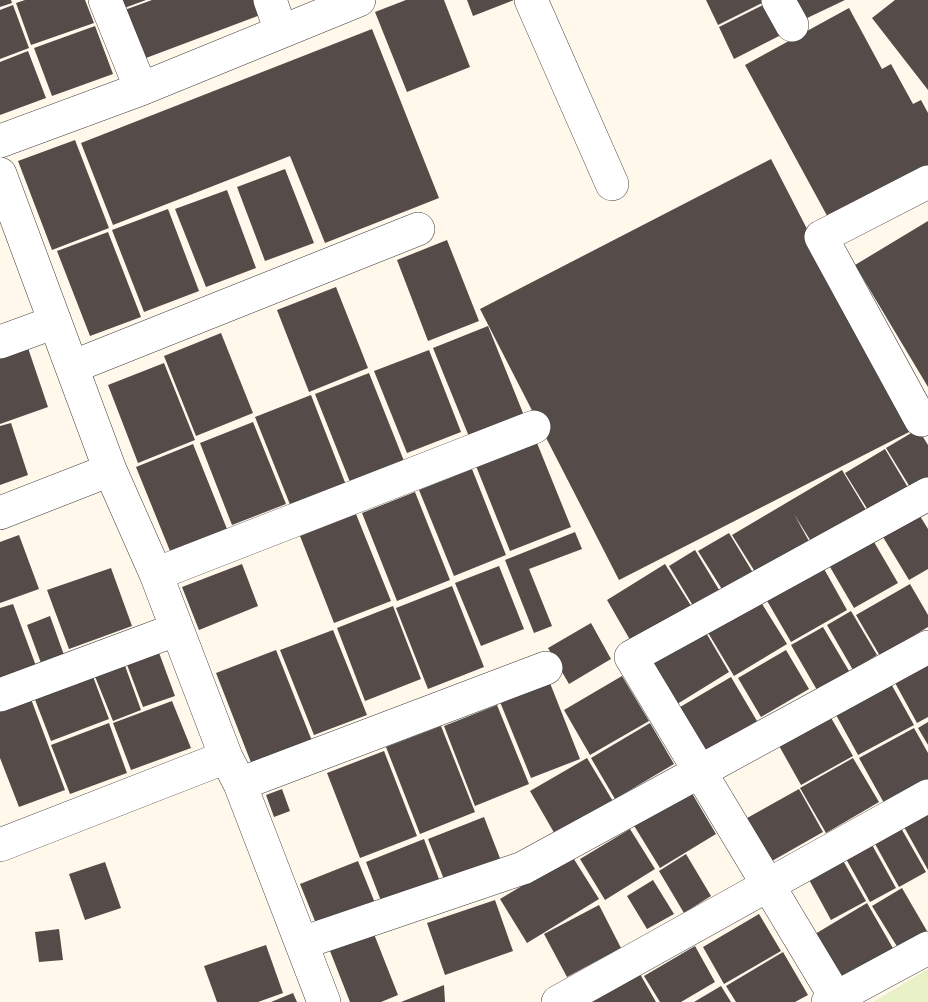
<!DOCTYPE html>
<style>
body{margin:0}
canvas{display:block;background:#fff8eb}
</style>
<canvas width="928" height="1002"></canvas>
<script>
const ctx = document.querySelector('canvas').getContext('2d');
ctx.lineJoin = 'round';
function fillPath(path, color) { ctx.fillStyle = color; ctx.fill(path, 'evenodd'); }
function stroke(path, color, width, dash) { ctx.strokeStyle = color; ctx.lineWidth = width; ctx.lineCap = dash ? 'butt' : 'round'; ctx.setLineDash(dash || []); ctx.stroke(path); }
fillPath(new Path2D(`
 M928 969V1002H873Z`), '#e9f2c6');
fillPath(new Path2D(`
 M0 0H11L12 3 0 7Z
 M25 0H85L94 23 31 45 16 3Z
 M115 0H146L119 10Z
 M152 0H258L263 14 138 61 119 12Z
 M406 0H444L470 67 407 92 375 12Z
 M467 0H514L473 16Z
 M706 0H763L764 2 718 25Z
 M793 0H845L803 20Z
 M895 0H928V90L872 18Z
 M765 4 781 35 734 59 719 27Z
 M13 5 29 48 0 59V10Z
 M849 8 882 69 891 64 913 104 921 100 928 113V169L831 223 745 65Z
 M95 26 113 74 52 96 34 48Z
 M372 29 439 198 325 243 290 156 113 225 81 143Z
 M28 51 46 98 0 115V62Z
 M75 140 109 228 52 250 18 161Z
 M771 159 911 431 619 580 480 309Z
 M285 169 314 243 265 261 237 187Z
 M227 190 256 268 206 287 175 209Z
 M168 209 199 291 144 312 112 230Z
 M928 221V387L855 265Z
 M108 232 141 317 90 336 57 251Z
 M447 240 479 321 428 341 397 260Z
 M336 287 368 368 309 392 277 310Z
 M488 326 525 418 470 439 433 348Z
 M221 333 253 413 196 436 164 356Z
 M28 348 48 407 0 424V358Z
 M429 350 461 432 407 453 374 371Z
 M164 363 195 440 138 463 108 385Z
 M369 373 404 461 350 482 315 394Z
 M311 395 346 485 291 507 255 417Z
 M253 422 286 504 232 525 200 443Z
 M11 423 28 475 0 485V426Z
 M918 429 928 445V483L913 492 886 448Z
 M537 443 571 527 510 551 476 466Z
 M193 444 227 529 170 551 136 467Z
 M885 449 910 491 871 515 845 473Z
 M472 469 506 555 454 576 419 490Z
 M842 470 866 510 812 543 794 514 810 543 757 575 732 535Z
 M415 492 450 580 397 601 362 513Z
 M356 514 391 601 334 623 300 536Z
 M920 516 928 529V569L909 580 883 537Z
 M575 532 582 549 529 569 552 626 534 633 505 560Z
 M729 533 755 576 725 594 698 551Z
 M19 535 39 589 0 603V542Z
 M874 542 898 583 854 608 830 567Z
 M695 550 721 593 695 609 669 566Z
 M242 564 258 606 199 630 182 587Z
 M665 564 693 609 633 645 607 600Z
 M499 566 524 629 481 646 455 583Z
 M823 567 847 610 791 642 766 599Z
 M111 568 132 626 69 649 47 590Z
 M910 584 928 615V627L880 656 856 615Z
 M452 586 484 667 428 689 396 608Z
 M759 599 787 644 734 676 707 631Z
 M13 604 39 674 0 688V608Z
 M393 606 421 679 365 701 337 628Z
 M851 611 877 655 853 670 827 625Z
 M50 616 64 655 41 663 27 625Z
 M591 623 611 659 569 684 548 648Z
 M823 627 849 671 817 690 791 645Z
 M333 630 367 715 314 735 280 650Z
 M705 631 729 672 674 706 649 665Z
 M158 650 175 696 143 707 126 662Z
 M276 650 312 741 252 765 216 673Z
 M786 650 809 689 761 717 738 678Z
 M928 660V717L917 723 893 679Z
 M124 663 141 710 113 721 94 674Z
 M92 674 109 719 51 741 34 697Z
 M622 676 649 721 590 755 564 710Z
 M731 677 757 721 701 754 675 710Z
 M548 678 580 759 531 778 498 697Z
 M890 682 914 725 858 755 835 713Z
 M31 699 65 790 19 807 0 758V710Z
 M172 701 191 748 131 770 113 723Z
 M497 705 529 784 475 806 444 726Z
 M830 716 853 756 801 785 778 744Z
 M928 722V745L918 728Z
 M109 723 127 773 70 794 51 745Z
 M650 723 674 764 615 799 591 758Z
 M441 726 475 812 420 834 386 747Z
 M914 728 928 753V779L884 803 859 758Z
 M384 751 417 836 360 858 327 773Z
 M587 758 614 803 556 836 530 791Z
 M853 758 879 802 826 833 800 788Z
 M282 789 290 811 274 817 266 795Z
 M799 789 823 832 765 865 740 822Z
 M690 790 716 834 660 868 633 824Z
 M928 813V870L904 827Z
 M484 817 503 866 447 887 428 839Z
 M901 828 926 872 899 887 874 842Z
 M630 829 655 869 605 900 580 859Z
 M424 839 439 879 381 901 366 862Z
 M871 843 896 888 870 902 845 857Z
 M686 854 711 896 684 913 659 871Z
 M572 856 599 899 527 943 500 899Z
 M841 857 866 901 831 920 807 876Z
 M358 861 375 903 317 926 300 884Z
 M105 862 121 908 85 920 69 874Z
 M653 880 674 914 647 929 627 896Z
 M902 888 927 931 898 948 872 906Z
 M495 900 513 951 445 975 427 923Z
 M867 903 894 950 837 983 810 937Z
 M599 905 621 948 567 977 544 934Z
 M759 914 781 951 724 984 703 947Z
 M59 929 63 960 39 962 35 932Z
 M374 934 398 995 381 1002H350L330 951Z
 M266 945 283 993 258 1002H217L204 966Z
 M695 946 715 982 681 1002H660L644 976Z
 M783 952 808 995 795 1002H736L726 986Z
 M640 974 656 1002H591Z
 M444 985 445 1002H401Z
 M721 986 731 1002H694Z
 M293 993 297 1002H271Z`), '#554b48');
const street = new Path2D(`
 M105 0 141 89
 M270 0 281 31
 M531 0 612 184
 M778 0 792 25
 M0 141 141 89 359 0
 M0 174 110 470 156 574 226 757 240 784 324 1002
 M0 342 55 322
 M72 367 418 229
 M921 420 821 237 928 182
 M0 513 110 470
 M156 574 534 427
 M0 695 175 630
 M240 784 546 668
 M0 845 226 757
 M302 943 523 868 928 647
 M836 998 631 657 928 494
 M558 1002 928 796
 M828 1002 928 948`);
stroke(street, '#3f3f3f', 34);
stroke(street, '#fff', 33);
</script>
